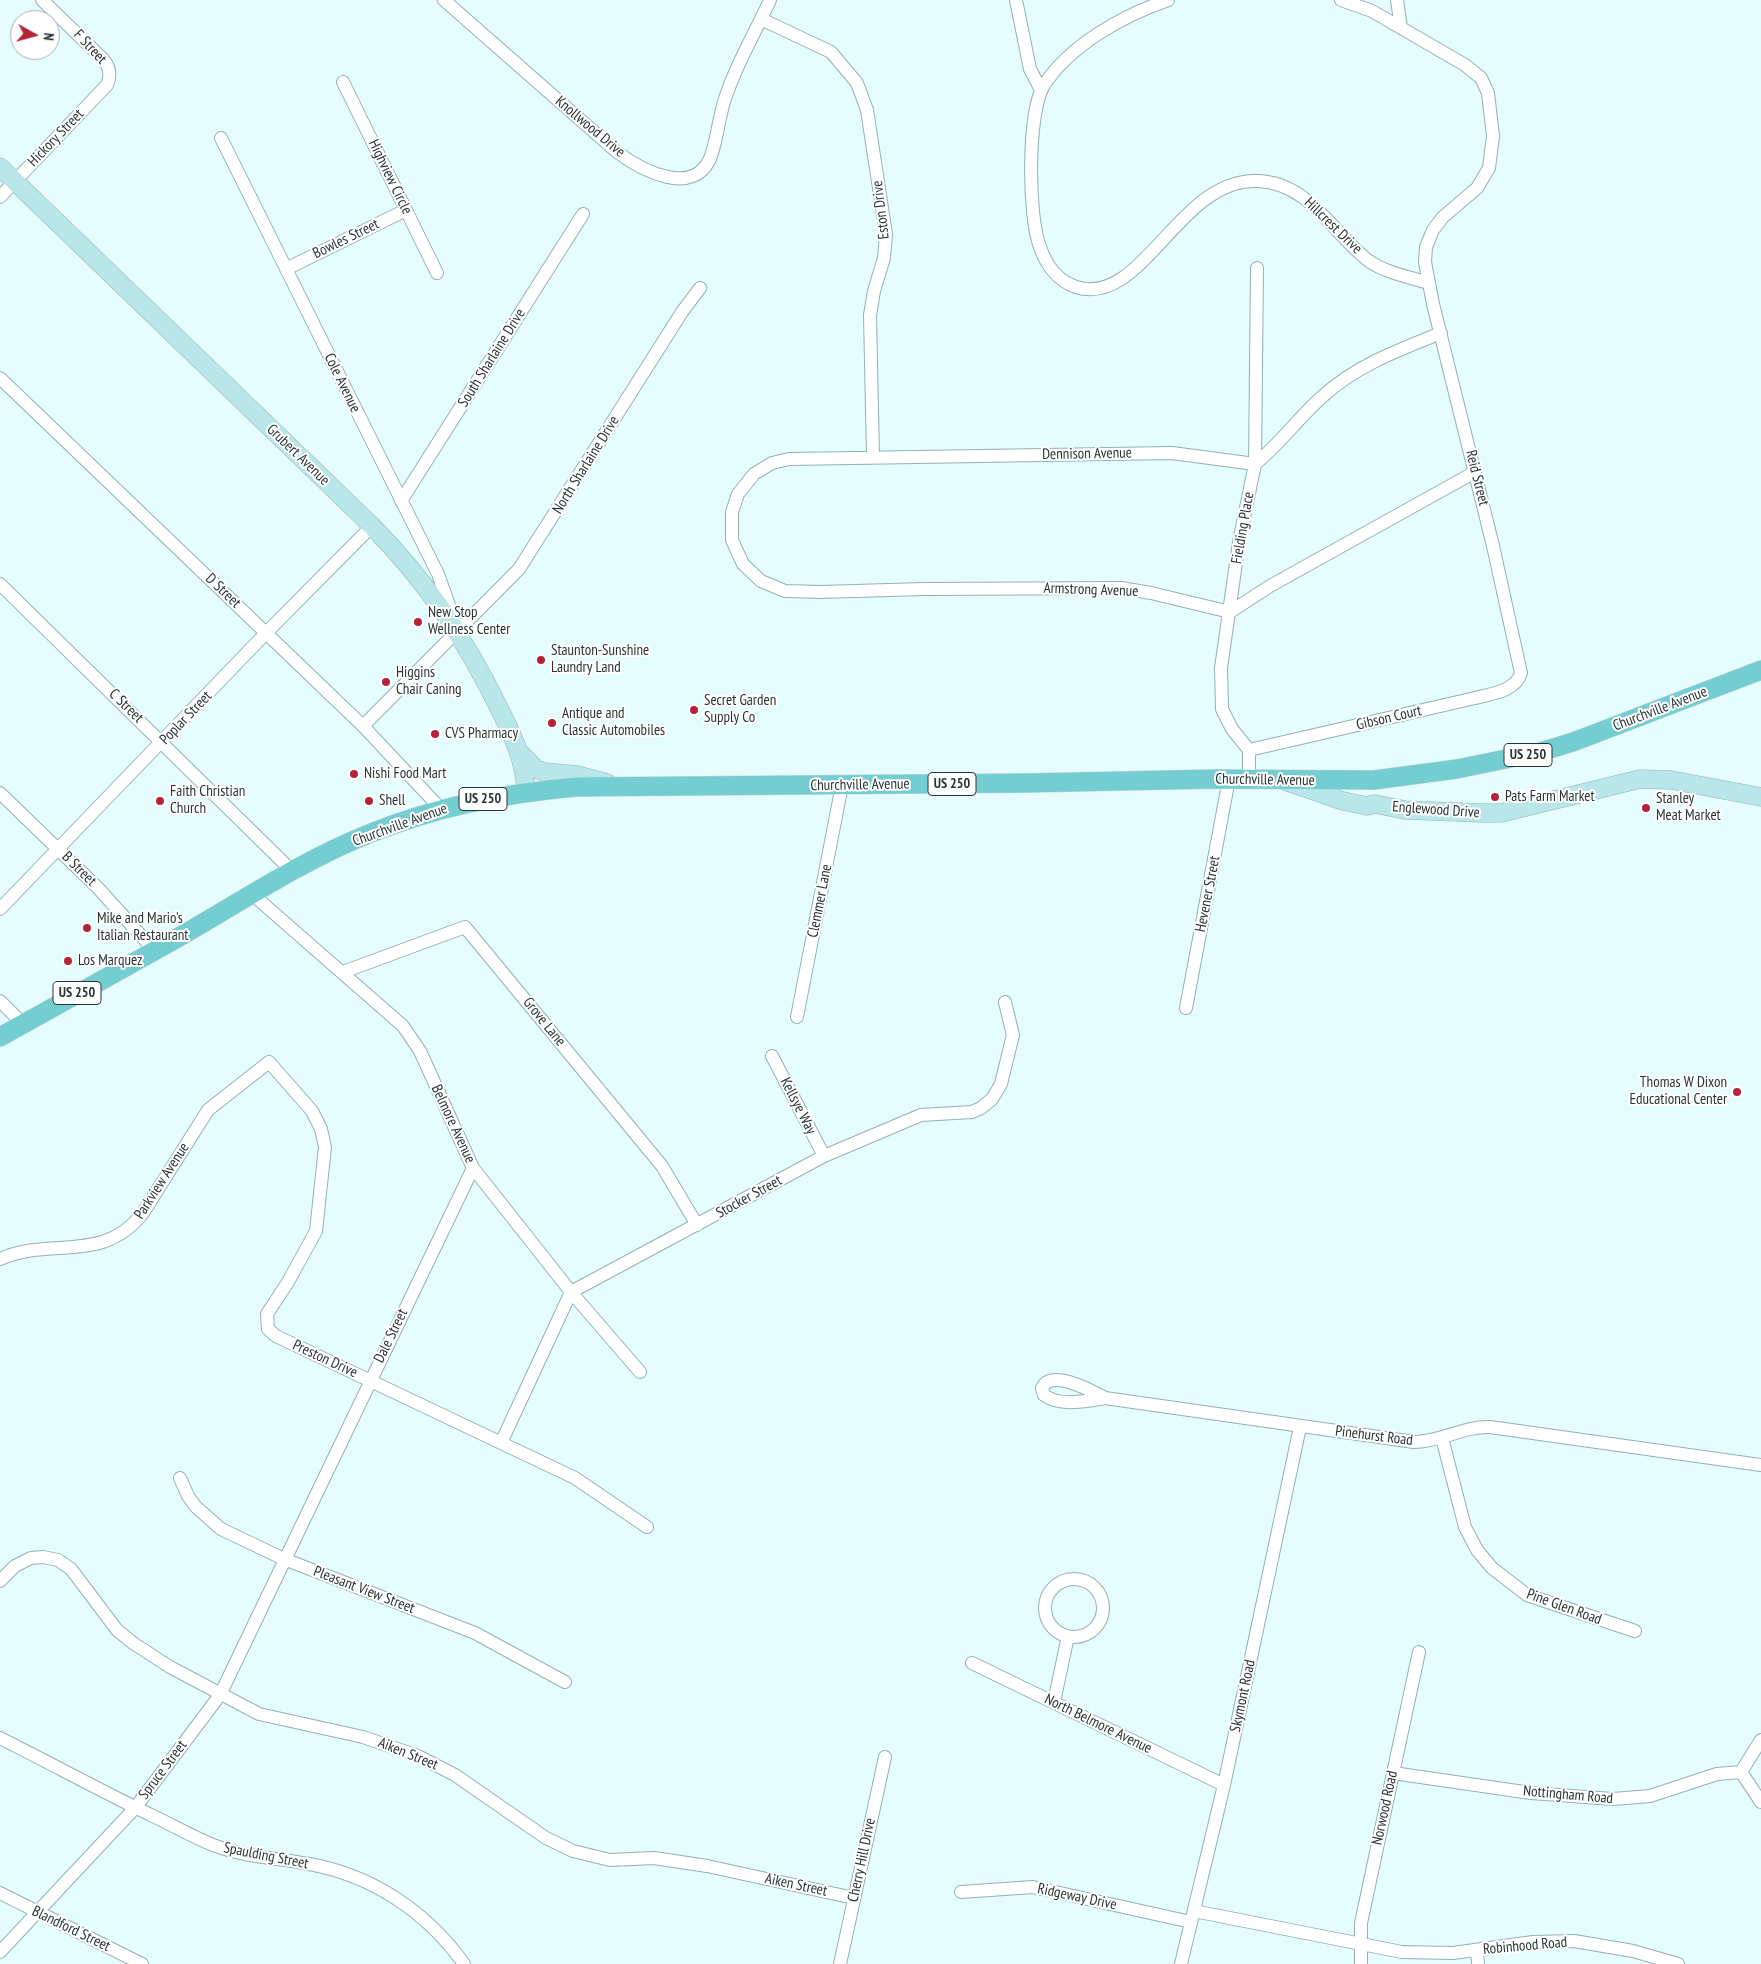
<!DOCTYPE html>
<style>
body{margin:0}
#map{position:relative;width:1761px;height:1964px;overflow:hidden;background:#e5fdfe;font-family:"PT Sans Narrow",sans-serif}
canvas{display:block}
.north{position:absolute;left:10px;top:10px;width:50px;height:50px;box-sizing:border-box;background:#fff;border:1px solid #a9aeae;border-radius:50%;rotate:97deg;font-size:14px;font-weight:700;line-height:20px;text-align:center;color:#283434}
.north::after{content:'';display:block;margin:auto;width:18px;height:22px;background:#b52339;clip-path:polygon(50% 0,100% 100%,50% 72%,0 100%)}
</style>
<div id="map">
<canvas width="1761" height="1964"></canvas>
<div class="north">N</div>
</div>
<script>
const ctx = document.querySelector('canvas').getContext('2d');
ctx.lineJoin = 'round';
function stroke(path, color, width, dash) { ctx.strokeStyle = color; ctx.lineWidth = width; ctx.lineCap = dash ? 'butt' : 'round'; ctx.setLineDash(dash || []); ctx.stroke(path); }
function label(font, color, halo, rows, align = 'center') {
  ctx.font = font + ' "PT Sans Narrow",sans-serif'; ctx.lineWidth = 4; ctx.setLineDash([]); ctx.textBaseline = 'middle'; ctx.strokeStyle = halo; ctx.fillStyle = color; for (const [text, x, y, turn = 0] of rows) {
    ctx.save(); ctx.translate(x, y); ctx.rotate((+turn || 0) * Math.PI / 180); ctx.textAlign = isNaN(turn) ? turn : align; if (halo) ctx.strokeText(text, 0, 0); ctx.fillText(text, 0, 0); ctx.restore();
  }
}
const street = new Path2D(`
 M444 0 617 152C641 170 695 199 711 156 718 136 719 113 727 93 738 61 756 31 770 0
 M1016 0 1030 69 1041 90
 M1168 0C1124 15 1070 45 1044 85 1027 113 1028 217 1040 247 1046 265 1058 281 1076 287 1143 308 1179 177 1258 181 1310 183 1332 233 1369 261 1386 273 1409 277 1429 283
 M1397 0 1401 28
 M761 19 831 52 857 83 867 110 886 234 884 258 874 291 870 315 873 456
 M343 82 437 273
 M221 138 438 574 456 625
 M0 197 107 85C111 76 110 68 104 60L42 0
 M286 269 406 210
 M1441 333C1399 350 1357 365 1323 396 1299 417 1280 444 1255 464L1172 453 789 459 772 463 754 474 738 494 732 512V540L743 564 761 581 785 591 821 592 923 589 1121 588 1151 593 1230 612 1270 586 1475 472
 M0 378 363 726 441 809
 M401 501 583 214
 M0 584 292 871
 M363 726 519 569 682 312 700 288
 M1249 750 1475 698C1491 694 1516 691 1521 673L1493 546 1433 304 1425 262 1426 247 1433 230 1443 217 1477 188 1489 168 1493 136 1488 93 1481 78 1465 65 1372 11 1341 0
 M1249 779V750L1232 729 1222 709 1221 668 1239 542 1255 464 1257 268
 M0 793 98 888 154 950
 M252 894 403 1026 420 1051 473 1168 571 1292 640 1372
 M0 909 266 633 372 526
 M343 972 465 927 662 1166 697 1225
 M0 1001 23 1024
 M1186 1008 1229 779
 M797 1017 842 785
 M772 1056 824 1156
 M0 1259C52 1236 102 1265 143 1213L208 1110 269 1062 312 1111 321 1129 325 1147 316 1231 288 1282 267 1314 268 1329 276 1336 575 1478 647 1527
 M1105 1398C1092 1391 1051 1368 1042 1388L1044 1395C1060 1407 1086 1401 1105 1398L1414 1442C1441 1442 1463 1426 1490 1427L1761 1465
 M1442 1438 1465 1527 1477 1550 1492 1568 1527 1595 1635 1631
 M501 1443 571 1292 824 1156 921 1115 972 1112 981 1108 992 1099 1001 1084 1013 1035 1005 1002
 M180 1478 188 1496 196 1507 221 1529 284 1559 475 1633 565 1682
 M1045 1608a29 29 0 1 1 58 0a29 29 0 1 1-58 0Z
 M0 1581 15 1566 31 1558 43 1557 58 1560 71 1569 117 1630 133 1643 170 1667 259 1714 363 1737 418 1756 455 1775 546 1838 573 1851 610 1860 654 1858 707 1866 854 1898
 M972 1663 1224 1785
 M1054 1702 1068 1636
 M0 1738C52 1764 103 1792 155 1817 174 1826 193 1837 213 1845 244 1857 277 1858 309 1864 372 1875 427 1912 464 1964
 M1741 1772 1761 1740
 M1741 1772 1761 1802
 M1393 1773 1531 1793 1613 1799 1650 1796 1717 1774 1741 1772
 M961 1892 1033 1887 1191 1922
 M0 1893 142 1964
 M1194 1911 1402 1952 1453 1953 1533 1942 1574 1941 1633 1951 1678 1964
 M1477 1950 1478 1964
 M0 1952 135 1808 220 1695 473 1168
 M840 1964 885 1757
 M1181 1964 1224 1785 1300 1427
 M1361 1964V1923L1419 1652`);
const secondary = new Path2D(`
 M0 167 372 526C426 581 464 637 498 706 512 734 525 760 526 792
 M520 753 536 769 545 772 577 775 607 783
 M1285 781 1343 801 1367 806 1375 804 1405 810 1483 813H1501L1526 807 1640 779 1671 780 1761 797`);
const primary = new Path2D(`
 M0 1037C55 1006 110 976 165 945 233 907 298 862 371 833 438 806 506 793 577 787L1027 783 1215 779 1374 780 1457 769 1540 752 1573 742 1761 670`);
stroke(street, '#94b0b1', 14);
stroke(secondary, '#94b0b1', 19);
stroke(primary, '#d8dada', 20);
stroke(street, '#fff', 12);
stroke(secondary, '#b9e6e8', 18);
stroke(primary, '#74cdd1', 19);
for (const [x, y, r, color] of [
 [418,622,5,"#b52339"],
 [541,660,5,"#b52339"],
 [386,682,5,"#b52339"],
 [694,710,5,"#b52339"],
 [552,723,5,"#b52339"],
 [435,734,5,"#b52339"],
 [354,774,5,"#b52339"],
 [1495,797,5,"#b52339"],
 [160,801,5,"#b52339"],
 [369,801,5,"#b52339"],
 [1646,808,5,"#b52339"],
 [87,928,5,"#b52339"],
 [68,961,5,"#b52339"],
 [1737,1092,5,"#b52339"]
]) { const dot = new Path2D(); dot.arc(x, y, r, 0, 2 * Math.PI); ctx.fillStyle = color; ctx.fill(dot); stroke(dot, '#fff', 2); }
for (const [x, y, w] of [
 [1528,755,48],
 [952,784,48],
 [483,799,48],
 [77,993,48]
]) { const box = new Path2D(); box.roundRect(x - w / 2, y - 11.5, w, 23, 4); ctx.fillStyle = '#fff'; ctx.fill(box); stroke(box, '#283434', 1); }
label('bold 14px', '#283434', null, [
 ["US 250",1528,755],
 ["US 250",952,784],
 ["US 250",483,799],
 ["US 250",77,993]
]);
label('15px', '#283434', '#fff', [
 ["F Street",90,47,47],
 ["Knollwood Drive",590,127,40],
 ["Hickory Street",56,138,-46],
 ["Highview Circle",390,177,64],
 ["Eston Drive",881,210,-97],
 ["Hillcrest Drive",1333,226,44],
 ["Bowles Street",346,239,-26],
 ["South Sharlaine Drive",492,358,-58],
 ["Cole Avenue",342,383,64],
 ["Dennison Avenue",1087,454,-1],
 ["Grubert Avenue",298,455,44],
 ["North Sharlaine Drive",586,465,-58],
 ["Reid Street",1477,478,76],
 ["Fielding Place",1243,528,-80],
 ["Armstrong Avenue",1091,590,2],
 ["D Street",223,591,44],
 ["C Street",126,706,44],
 ["Churchville Avenue",1660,709,-21],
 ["Poplar Street",186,718,-46],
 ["Gibson Court",1389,718,-13],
 ["Churchville Avenue",1265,780,1],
 ["Churchville Avenue",860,785,-1],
 ["Englewood Drive",1436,810,4],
 ["Churchville Avenue",400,825,-20],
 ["B Street",79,869,45],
 ["Hevener Street",1208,894,-79],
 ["Clemmer Lane",820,901,-79],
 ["Grove Lane",544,1022,51],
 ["Kellsye Way",798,1106,63],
 ["Belmore Avenue",453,1124,65],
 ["Parkview Avenue",162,1181,-57],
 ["Stocker Street",749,1197,-29],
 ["Dale Street",391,1336,-64],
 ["Preston Drive",325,1359,25],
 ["Pinehurst Road",1374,1436,7],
 ["Pleasant View Street",364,1590,21],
 ["Pine Glen Road",1564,1607,20],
 ["Skymont Road",1243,1696,-78],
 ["North Belmore Avenue",1098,1724,26],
 ["Aiken Street",408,1754,22],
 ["Spruce Street",163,1770,-53],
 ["Nottingham Road",1568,1795,5],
 ["Norwood Road",1385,1808,-78],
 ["Spaulding Street",266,1856,11],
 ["Cherry Hill Drive",862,1860,-78],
 ["Aiken Street",796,1885,12],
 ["Ridgeway Drive",1077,1897,12],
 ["Blandford Street",71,1929,26],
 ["Robinhood Road",1525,1946,-5]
]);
label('15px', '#283434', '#fff', [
 ["New Stop",428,613],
 ["Wellness Center",428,630],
 ["Staunton-Sunshine",551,651],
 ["Laundry Land",551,668],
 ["Higgins",396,673],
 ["Chair Caning",396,690],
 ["Secret Garden",704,701],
 ["Supply Co",704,718],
 ["Antique and",562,714],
 ["Classic Automobiles",562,731],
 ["CVS Pharmacy",445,734],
 ["Nishi Food Mart",364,774],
 ["Faith Christian",170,792],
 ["Church",170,809],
 ["Pats Farm Market",1505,797],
 ["Stanley",1656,799],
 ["Meat Market",1656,816],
 ["Shell",379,801],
 ["Mike and Mario's",97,919],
 ["Italian Restaurant",97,936],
 ["Los Marquez",78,961],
 ["Thomas W Dixon",1727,1083,"right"],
 ["Educational Center",1727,1100,"right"]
], 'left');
</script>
